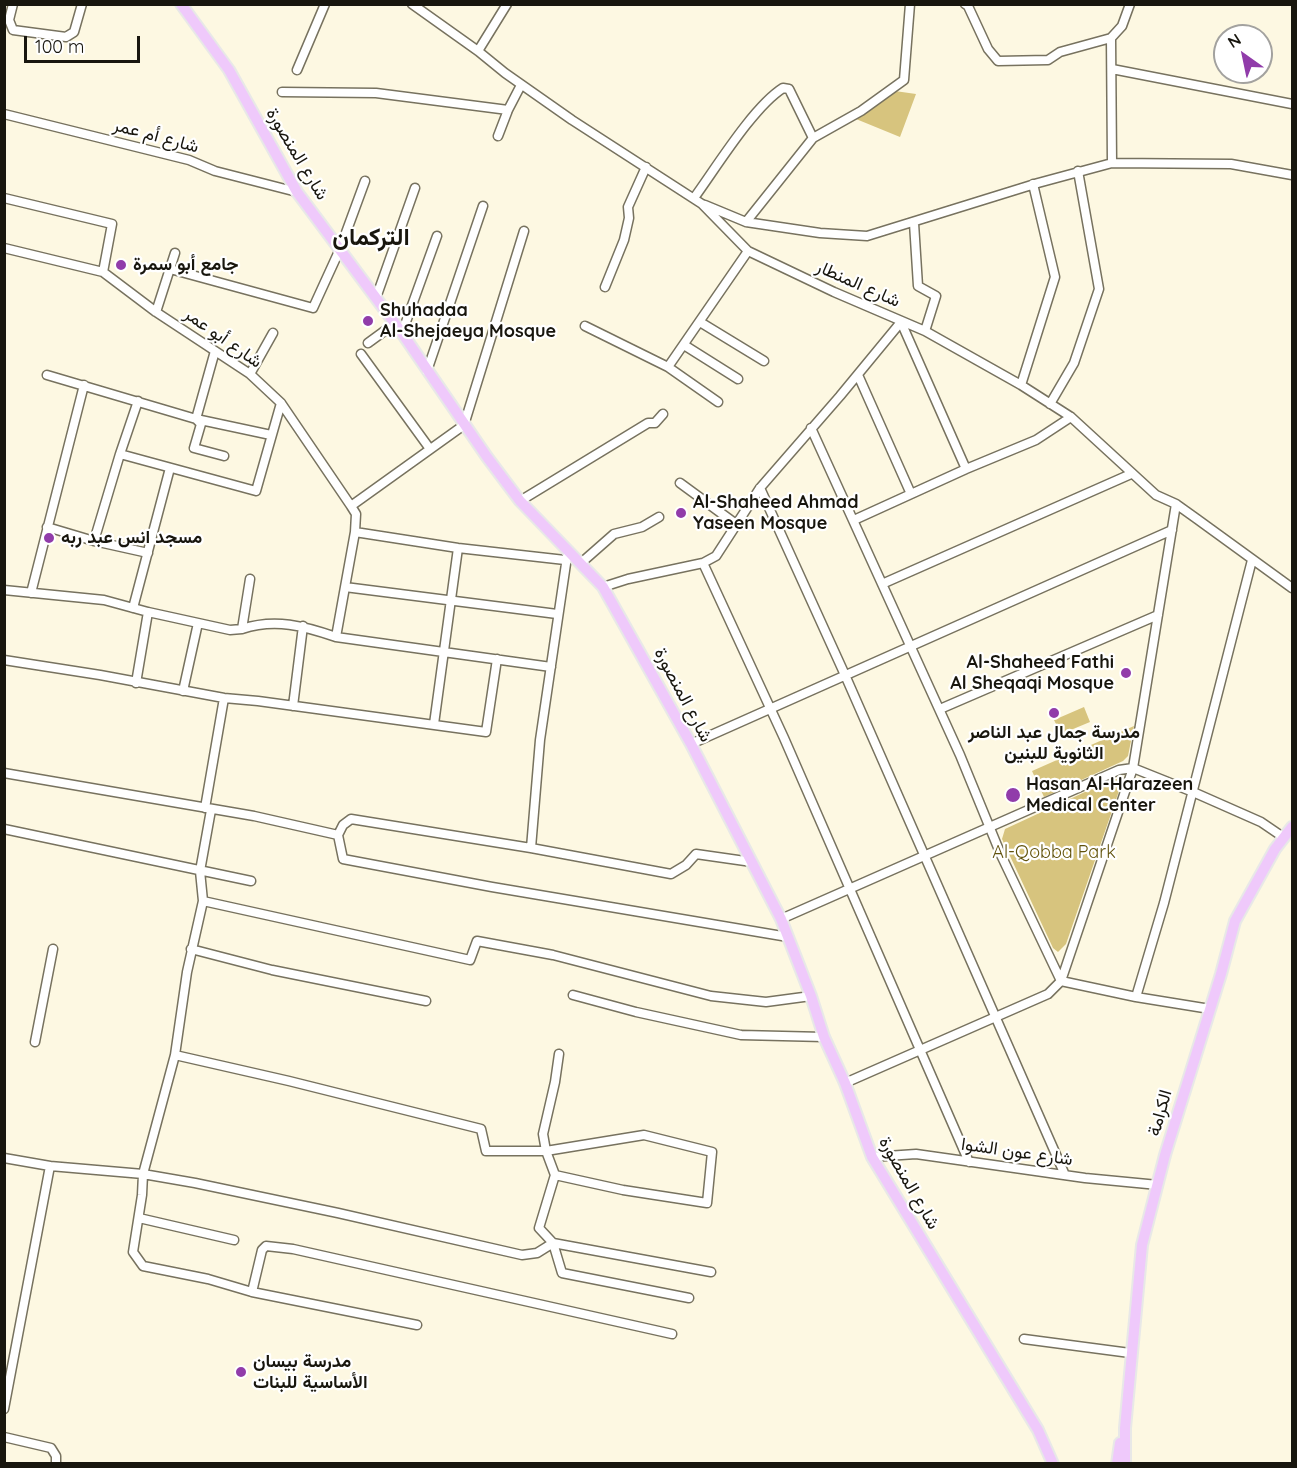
<!DOCTYPE html>
<meta charset="utf-8">
<style>
body{margin:0}
#map{position:relative;width:1297px;height:1468px;overflow:hidden;background:#fdf8e2;font-family:Quicksand,sans-serif}
canvas{display:block}
.frame{position:absolute;inset:0;border:6px solid #18160e;pointer-events:none}
.north{position:absolute;left:1213px;top:24px;width:60px;height:60px;box-sizing:border-box;background:#fff;border:2px solid #a3a29f;border-radius:50%;rotate:327deg;font-size:16px;font-weight:700;line-height:24px;text-align:center;color:#18160e}
.north::after{content:'';display:block;margin:auto;width:21px;height:27px;background:#913caa;clip-path:polygon(50% 0,100% 100%,50% 72%,0 100%)}
.scale{position:absolute;left:24px;top:36px;width:116px;height:27px;box-sizing:border-box;border:3px solid #18160e;border-top:0;padding-left:8px;font-size:18px;line-height:21px;white-space:nowrap;color:#18160e;-webkit-text-stroke:4px #fff;paint-order:stroke}
</style>
<div id="map">
<canvas width="1297" height="1468"></canvas>
<div class="frame"></div>
<div class="north">N</div>
<div class="scale">100 m</div>
</div>
<script>
const ctx = document.querySelector('canvas').getContext('2d');
ctx.lineJoin = 'round';
function fillPath(path, color) { ctx.fillStyle = color; ctx.fill(path, 'evenodd'); }
function stroke(path, color, width, dash) { ctx.strokeStyle = color; ctx.lineWidth = width; ctx.lineCap = dash ? 'butt' : 'round'; ctx.setLineDash(dash || []); ctx.stroke(path); }
function label(font, color, halo, rows, align = 'center') {
  ctx.font = font + ' Quicksand,Vazirmatn,sans-serif'; ctx.lineWidth = 4.5; ctx.setLineDash([]); ctx.textBaseline = 'middle'; ctx.strokeStyle = halo; ctx.fillStyle = color; for (const [text, x, y, turn = 0] of rows) {
    ctx.save(); ctx.translate(x, y); ctx.rotate((+turn || 0) * Math.PI / 180); ctx.textAlign = isNaN(turn) ? turn : align; if (halo) ctx.strokeText(text, 0, 0); ctx.fillText(text, 0, 0); ctx.restore();
  }
}
fillPath(new Path2D(`
 M895 91 916 94 900 137 856 119Z
 M1084 707 1090 722 1061 734 1054 720Z
 M1134 726 1128 756 1123 761 1044 797 1032 771Z
 M1113 779H1117L1120 788 1066 944 1058 952 1053 948 1002 839 1005 829Z`), '#d7c47e');
const minor = new Path2D(`
 M13 4 9 20 13 30 66 37 74 32 82 4
 M412 4 478 51 505 73 572 120 702 204 748 251 834 292 925 331 1021 385 1071 417 1156 495 1176 504 1197 519 1292 588
 M965 4 968 6 988 49 998 61 1048 60 1060 52 1111 38
 M478 51 507 4
 M1112 69 1292 104
 M297 70 325 4
 M282 92 376 93 508 110
 M4 114 189 160 215 171 297 192
 M498 136 508 110 521 85
 M1112 163 1111 38 1122 26 1130 4
 M4 198 112 224 103 272
 M694 198C716 168 753 107 783 88L789 89 813 138
 M705 205 746 222 820 233 867 236 1038 183 1112 163 1231 164 1292 175
 M746 222 813 138 861 111 904 80 910 4
 M914 223 918 286 936 296 925 331
 M4 248 103 272 156 312 250 374 281 403 351 506 356 514 355 532
 M170 269 313 308 340 249 365 181
 M605 287 624 240 629 218 628 207 646 167
 M376 298 415 188
 M156 312 175 253
 M700 322 764 361
 M585 326 668 367 748 251
 M402 333 437 236
 M368 343 394 324
 M684 345 738 379
 M215 351 196 419 201 424 194 448 224 456
 M361 354 430 449
 M668 367 718 402
 M427 371 483 206
 M250 374 273 333
 M47 375 196 419 271 435
 M858 375 911 494
 M1021 385 1055 277 1033 184
 M1050 404 1074 363 1099 289 1078 171
 M811 428 960 755 1001 855 1061 981
 M120 454 256 491 281 403
 M680 483 736 524
 M760 488 845 675 1065 1175
 M520 501 648 423H655L663 414
 M351 506 464 425 524 231
 M854 520 966 469 1036 440 1071 417
 M47 527 94 541 120 454 138 401
 M94 541 148 553
 M581 563 614 534 642 527 659 517
 M703 563 784 738 969 1162
 M882 584 1131 474
 M603 587 628 579 703 563 716 556 760 488 840 396 901 322 966 469
 M4 590 104 600 148 612 230 630 242 629 250 579
 M31 593 84 385
 M133 608 170 468
 M557 614 345 587 355 532 458 548 565 560
 M242 629C275 618 304 626 336 637L551 667
 M336 637 345 587
 M4 660 100 675 224 698 258 701 486 732 497 659
 M136 683 148 612
 M183 691 198 623
 M293 706 303 626
 M940 709 1158 615
 M434 724 458 548
 M691 744 1172 530
 M4 773 254 816 338 835 343 859 492 887 788 937
 M205 808 224 698
 M211 810 200 871 203 901 187 972 175 1055 143 1174 142 1195 133 1252 143 1266 208 1279 252 1292 417 1325
 M4 829 251 881
 M338 835 343 825 351 819 531 848 671 874 686 865 696 854 752 862
 M531 848 540 740 567 557
 M203 901 470 960 477 941 553 955 711 996 766 1002 811 996
 M781 919 1119 770 1133 768 1193 792 1261 822 1283 837
 M191 949 272 970 426 1001
 M1061 981 1136 997 1210 1009
 M573 995 636 1012 741 1035 824 1037
 M1136 997 1164 903 1252 560
 M35 1042 53 949
 M559 1054 555 1082 543 1134 546 1151 555 1175 539 1228 553 1243 562 1273 689 1298
 M175 1055 289 1081 481 1129 486 1151H546L644 1135 712 1152 707 1203 623 1190 555 1175
 M845 1083 1048 994 1061 981 1133 768 1176 504
 M872 1157 916 1154 1085 1178 1158 1185
 M4 1158 50 1166 143 1174 195 1183 338 1213 522 1255 537 1253 553 1243 711 1272
 M139 1218 234 1240
 M252 1292 262 1250 266 1246 293 1249 672 1334
 M1024 1339 1130 1353
 M4 1409 50 1166
 M4 1437 51 1448 56 1456V1464`);
const major = new Path2D(`
 M181 4 229 70 297 192 402 333 487 457 520 501 603 587 691 744 781 919 811 996 824 1037 845 1083 872 1157 1038 1430 1053 1464
 M1117 1464 1120 1443
 M1125 1464V1428L1142 1245 1165 1155 1221 974 1235 921 1275 849 1292 827`);
stroke(minor, '#77725f', 11);
stroke(major, '#e8e8e7', 14);
stroke(minor, '#fff', 8);
stroke(major, '#efc9fb', 10);
for (const [x, y, r, color] of [
 [121,265,6,"#913caa"],
 [368,321,6,"#913caa"],
 [681,513,6,"#913caa"],
 [49,538,6,"#913caa"],
 [1126,673,6,"#913caa"],
 [1054,713,6,"#913caa"],
 [1013,795,8,"#913caa"],
 [241,1372,6,"#913caa"]
]) { const dot = new Path2D(); dot.arc(x, y, r, 0, 2 * Math.PI); ctx.fillStyle = color; ctx.fill(dot); stroke(dot, '#fff', 2); }
label('18px', '#18160e', '#fff', [
 ["شارع أم عمر",156,136,15],
 ["شارع المنصورة",297,154,59],
 ["شارع المنطار",858,284,24],
 ["شارع أبو عمر",223,338,35],
 ["شارع المنصورة",683,695,62],
 ["الكرامة",1160,1113,-74],
 ["شارع عون الشوا",1017,1152,8],
 ["شارع المنصورة",909,1183,60]
]);
label('bold 18px', '#18160e', '#fff', [
 ["جامع أبو سمرة",133,265],
 ["Shuhadaa",380,311],
 ["Al-Shejaeya Mosque",380,332],
 ["Al-Shaheed Ahmad",693,503],
 ["Yaseen Mosque",693,524],
 ["مسجد انس عبد ربه",61,538],
 ["Al-Shaheed Fathi",1114,663,"right"],
 ["Al Sheqaqi Mosque",1114,684,"right"],
 ["مدرسة جمال عبد الناصر",1054,733,"center"],
 ["الثانوية للبنين",1054,754,"center"],
 ["Hasan Al-Harazeen",1026,785],
 ["Medical Center",1026,806],
 ["مدرسة بيسان",253,1362],
 ["الأساسية للبنات",253,1383]
], 'left');
label('18px', '#61520b', '#fff', [
 ["Al-Qobba Park",1054,853]
]);
label('bold 24px', '#18160e', '#fff', [
 ["التركمان",371,238]
]);
</script>
